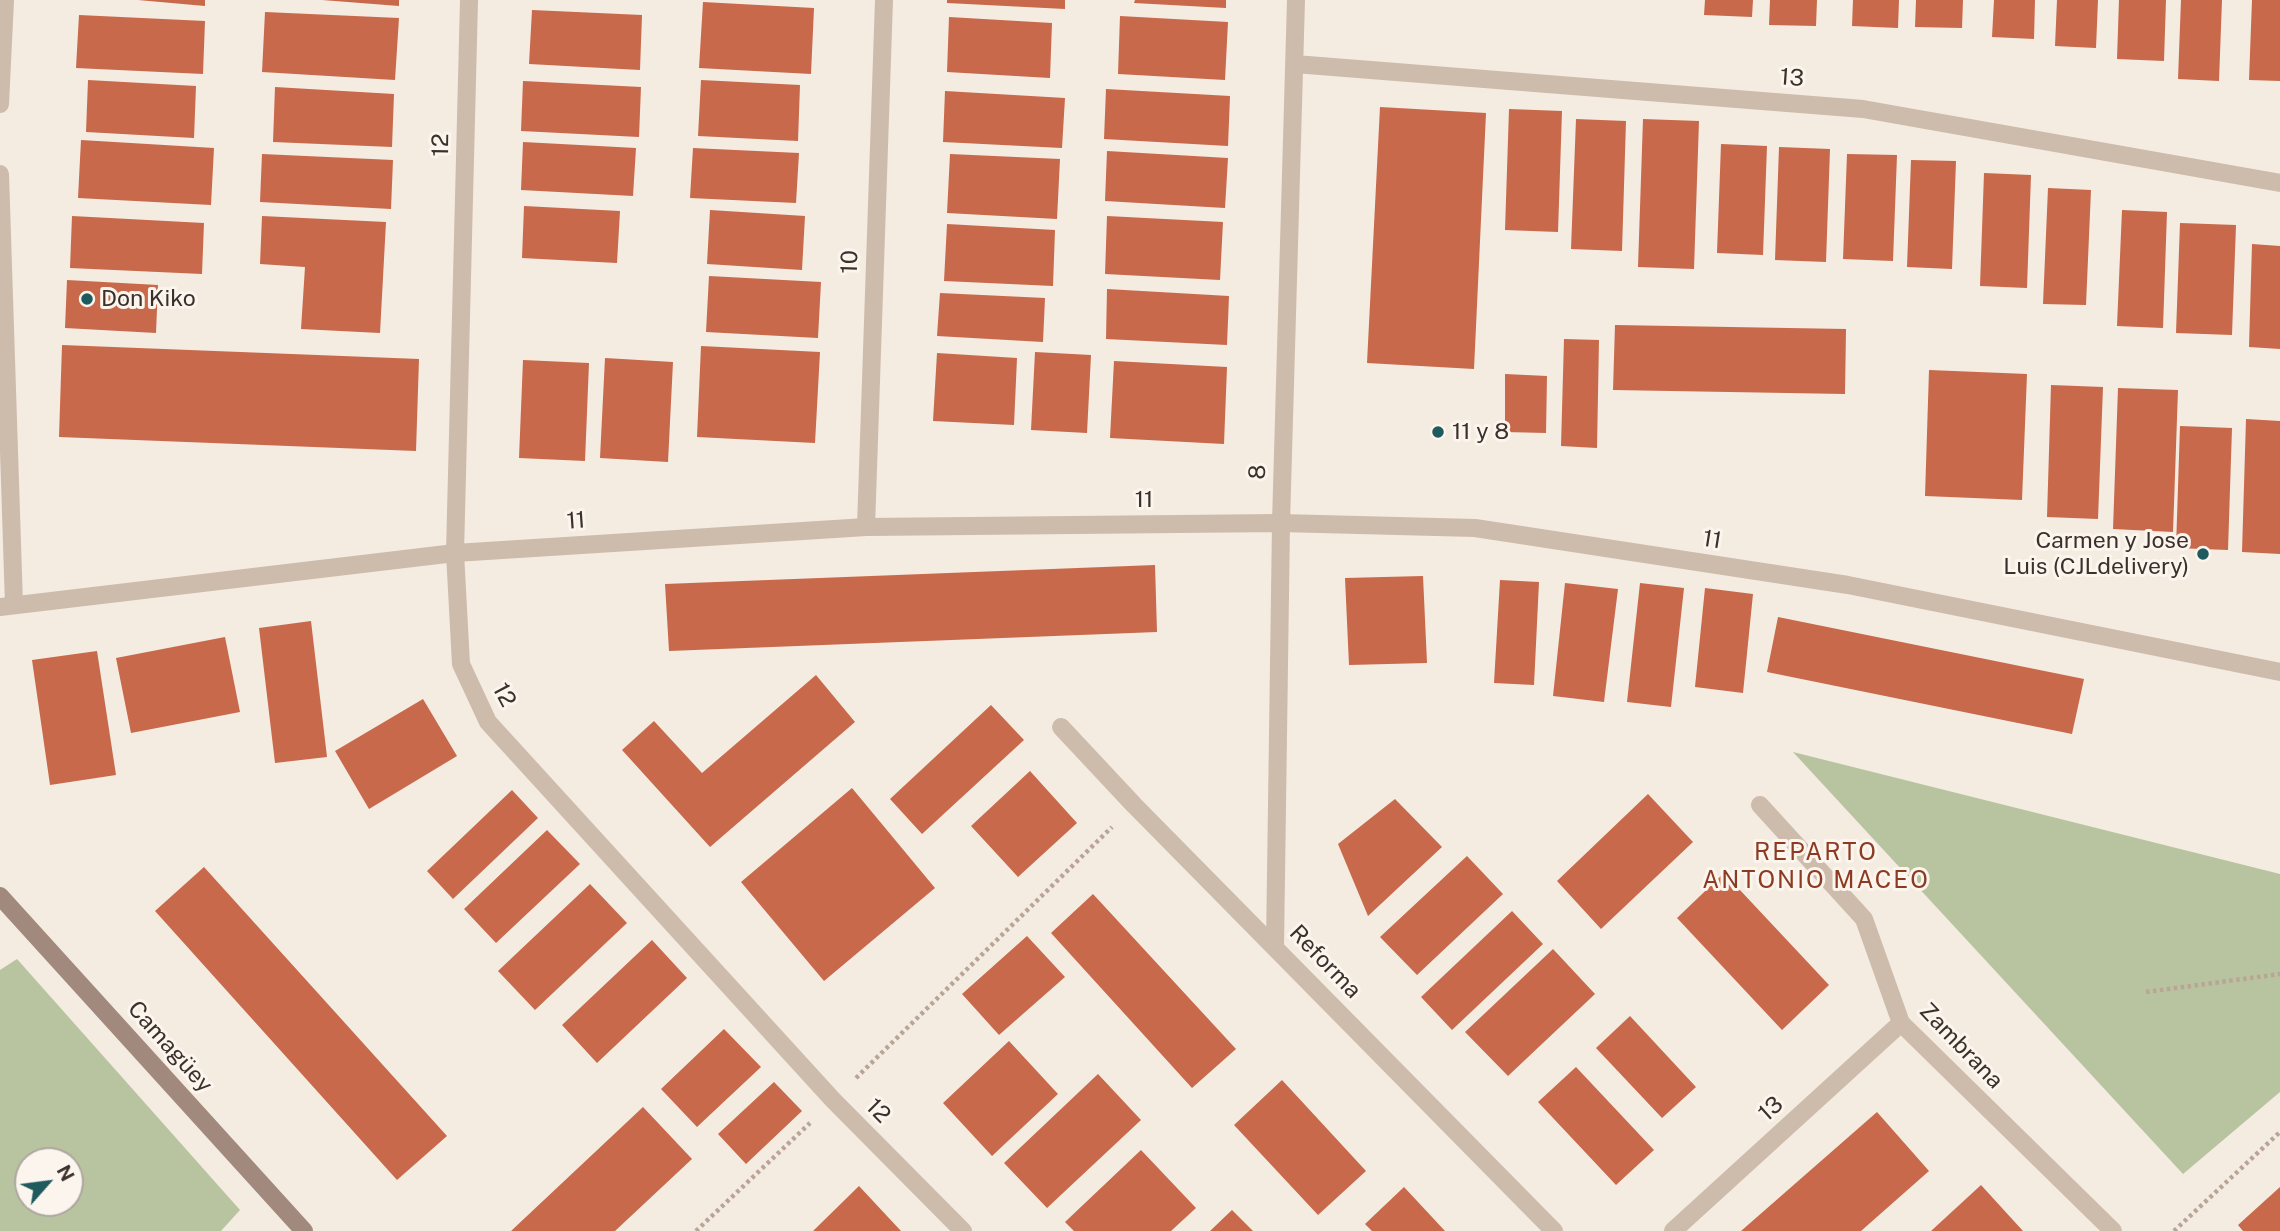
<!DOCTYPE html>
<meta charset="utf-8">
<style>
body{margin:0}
#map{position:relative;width:2280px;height:1231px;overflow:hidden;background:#f4ebe1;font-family:"Public Sans",sans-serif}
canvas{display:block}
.north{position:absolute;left:14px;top:1147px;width:70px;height:70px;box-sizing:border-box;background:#fbf5ee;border:2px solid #aea6a0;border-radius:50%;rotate:62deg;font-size:19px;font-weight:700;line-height:28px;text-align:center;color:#3b302b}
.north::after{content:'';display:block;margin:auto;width:24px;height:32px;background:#1f5a5e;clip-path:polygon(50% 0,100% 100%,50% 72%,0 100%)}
</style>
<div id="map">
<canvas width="2280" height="1231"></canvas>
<div class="north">N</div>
</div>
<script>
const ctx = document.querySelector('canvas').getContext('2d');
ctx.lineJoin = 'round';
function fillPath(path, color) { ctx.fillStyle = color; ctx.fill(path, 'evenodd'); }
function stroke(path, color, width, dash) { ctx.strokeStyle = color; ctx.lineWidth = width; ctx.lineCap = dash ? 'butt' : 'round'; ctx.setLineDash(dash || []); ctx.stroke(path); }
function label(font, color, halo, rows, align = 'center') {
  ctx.font = font + ' "Public Sans",sans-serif'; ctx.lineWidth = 6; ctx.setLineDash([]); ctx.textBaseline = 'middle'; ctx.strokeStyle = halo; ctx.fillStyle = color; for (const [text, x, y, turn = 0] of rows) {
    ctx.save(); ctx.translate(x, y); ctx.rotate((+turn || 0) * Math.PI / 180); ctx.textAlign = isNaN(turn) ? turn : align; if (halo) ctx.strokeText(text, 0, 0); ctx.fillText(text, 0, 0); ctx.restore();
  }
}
fillPath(new Path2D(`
 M1793 752 2280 874V1092L2183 1174Z
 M17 959 240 1210 221 1231H0V970ZM70 1161V1203H28V1161Z`), '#b8c4a0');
fillPath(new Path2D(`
 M138 0H205V6Z
 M322 0H399V6Z
 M947 0H1065V9L947 3Z
 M1135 0H1226V8L1134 3Z
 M1705 0H1753L1752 17 1704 15Z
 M1770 0H1817L1816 26 1769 25Z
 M1853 0H1899L1898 28 1852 26Z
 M1916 0H1963L1962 28 1915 27Z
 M1994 0H2035L2034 39 1992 37Z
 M2057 0H2098L2096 48 2055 46Z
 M2119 0H2166L2164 61 2117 59Z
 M2181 0H2222L2219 81 2178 79Z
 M2252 0H2280V81L2249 80Z
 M703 2 814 8 811 74 699 68Z
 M532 10 642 15 640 70 529 64Z
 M265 12 399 18 395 80 262 72Z
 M79 15 205 21 203 74 76 68Z
 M1120 16 1228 22 1225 80 1118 74Z
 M949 17 1052 23 1050 78 947 72Z
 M88 80 196 86 194 138 86 132Z
 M701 80 800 85 798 141 698 136Z
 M523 81 641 87 639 137 521 131Z
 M275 87 394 94 392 147 273 142Z
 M1106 89 1230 96 1228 146 1104 139Z
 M945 91 1065 98 1062 148 943 142Z
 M1380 107 1486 113 1474 369 1367 363Z
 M1509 109 1562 111 1558 232 1505 230Z
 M1576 119 1626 121 1622 251 1571 249Z
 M1643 119 1699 121 1694 269 1638 267Z
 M81 140 214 148 211 205 78 198Z
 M523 142 636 148 633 196 521 190Z
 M1721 144 1767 146 1763 255 1717 253Z
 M1779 147 1830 149 1826 262 1775 260Z
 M693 148 799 153 796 203 690 198Z
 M1107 151 1228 158 1225 208 1105 201Z
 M262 154 393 160 391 209 260 202Z
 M950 154 1060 159 1057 219 947 213Z
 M1847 154 1897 155 1893 261 1843 259Z
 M1911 160 1956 161 1952 269 1907 267Z
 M1984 173 2031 175 2027 288 1980 286Z
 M2048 188 2091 190 2086 305 2043 304Z
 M524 206 620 211 617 263 522 258Z
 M710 210 805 216 802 270 707 264Z
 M2122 210 2167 212 2163 328 2117 326Z
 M72 216 204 223 202 274 70 268Z
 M262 216 386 222 380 333 301 329 305 267 260 264Z
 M1107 216 1223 222 1220 280 1105 274Z
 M2180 223 2236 225 2232 335 2176 333Z
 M947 224 1055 230 1053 286 944 281Z
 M2252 244 2280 246V349L2249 347Z
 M709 276 821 282 818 338 706 332Z
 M67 280 158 285 156 333 65 328Z
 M1107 289 1229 296 1227 345 1106 339Z
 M940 293 1045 298 1043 342 937 336Z
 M1615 325 1846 329 1845 394 1613 390Z
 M1564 339 1599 340 1597 448 1561 446Z
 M62 345 419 359 416 451 59 437Z
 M701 346 820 352 815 443 697 437Z
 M1035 352 1091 355 1087 433 1031 430Z
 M937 353 1017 358 1014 425 933 421Z
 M605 358 673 362 668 462 600 458Z
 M523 360 589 363 585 461 519 458Z
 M1114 361 1227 367 1224 444 1110 438Z
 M1929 370 2027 374 2022 500 1925 496Z
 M1505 374 1547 376 1546 433 1505 432Z
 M2051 385 2103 387 2098 519 2047 517Z
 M2118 388 2178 390 2173 532 2113 529Z
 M2246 419 2280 421V554L2242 552Z
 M2180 426 2232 428 2228 550 2176 548Z
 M1155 565 1157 632 669 651 665 584Z
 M1423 576 1427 663 1349 665 1345 578Z
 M1500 580 1539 582 1534 685 1494 683Z
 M1565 583 1618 589 1604 702 1553 696Z
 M1640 583 1684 588 1671 707 1627 702Z
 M1705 588 1753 594 1743 693 1695 687Z
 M1778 617 2084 679 2072 734 1767 672Z
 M311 621 327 757 275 763 259 628Z
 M225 637 240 712 131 733 116 658Z
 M97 651 116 775 50 785 32 660Z
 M816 675 855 722 710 847 622 750 654 721 702 773Z
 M423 699 457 756 369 809 335 751Z
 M991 705 1024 740 922 834 890 799Z
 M1030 771 1077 823 1018 877 971 826Z
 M852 788 935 888 824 981 741 882Z
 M512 790 538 818 453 899 427 871Z
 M1648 794 1693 842 1601 929 1557 881Z
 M1395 799 1442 847 1368 916 1338 844Z
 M547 830 580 864 496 943 464 909Z
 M1467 856 1503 894 1417 975 1380 937Z
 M204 867 447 1136 397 1180 155 911Z
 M1724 873 1829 985 1782 1030 1677 918Z
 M590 884 627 923 535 1010 498 971Z
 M1093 894 1236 1049 1192 1088 1051 933Z
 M1512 911 1543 944 1452 1030 1421 997Z
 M1027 936 1065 977 999 1035 962 994Z
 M652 940 687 978 597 1063 562 1025Z
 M1553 949 1595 994 1508 1076 1465 1032Z
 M1630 1016 1696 1087 1662 1118 1596 1048Z
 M724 1029 761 1067 697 1127 661 1089Z
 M1009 1041 1058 1094 992 1156 943 1103Z
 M1576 1067 1654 1150 1616 1185 1538 1102Z
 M1098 1074 1141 1120 1047 1208 1004 1163Z
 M1282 1080 1366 1171 1318 1215 1234 1125Z
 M774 1082 802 1111 746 1164 718 1134Z
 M643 1107 692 1159 615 1231H511Z
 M1877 1112 1929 1171 1861 1231H1741Z
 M1141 1150 1196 1208 1171 1231H1074L1065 1222Z
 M1981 1185 2023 1231H1931Z
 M859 1186 901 1231H813Z
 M1404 1187 1445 1231H1372L1365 1224Z
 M2280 1187V1231H2243L2238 1225Z
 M1232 1210 1253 1231H1210Z`), '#c8694b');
stroke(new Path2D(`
 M2146 992 2280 974
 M856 1078 1112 827
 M696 1231 810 1123
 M2174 1231 2280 1132`), '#b9a596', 4.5, [3.5, 3.5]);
stroke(new Path2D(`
 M469 0 455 553 461 664 488 722 833 1100 963 1231
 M1295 64 1863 109 2280 183
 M0 104 5 0
 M0 174 14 605
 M866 527 884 0
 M1061 727 1134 805 1554 1231
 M1760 805 1864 919 1901 1023 2113 1231
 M1275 946 1281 523 1296 0
 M1673 1231 1901 1023`), '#cdbbac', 18);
stroke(new Path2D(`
 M0 607 455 553 866 527 1281 523 1475 528 1848 585 2280 672`), '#cdbbac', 18);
stroke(new Path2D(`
 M0 896 304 1231`), '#a18a7d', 18);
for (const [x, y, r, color] of [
 [87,299,7,"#1f5a5e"],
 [1438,432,7,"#1f5a5e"],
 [2203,554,7,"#1f5a5e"]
]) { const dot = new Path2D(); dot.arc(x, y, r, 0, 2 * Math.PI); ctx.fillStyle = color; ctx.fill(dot); stroke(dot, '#fbf5ee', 2.5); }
label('23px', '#3b302b', '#fbf5ee', [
 ["13",1792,78,4],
 ["12",441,145,-89],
 ["10",850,262,-88],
 ["8",1258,472,-88],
 ["11",1144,500],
 ["11",576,521,-4],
 ["11",1712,540,9],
 ["12",504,695,62],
 ["Reforma",1325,962,46],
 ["Zambrana",1961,1046,46],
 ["Camagüey",170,1047,48],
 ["13",1771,1109,-42],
 ["12",878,1111,45]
]);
label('23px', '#3b302b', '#fbf5ee', [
 ["Don Kiko",101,299],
 ["11 y 8",1452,432],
 ["Carmen y Jose",2189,541,"right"],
 ["Luis (CJLdelivery)",2189,567,"right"]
], 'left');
ctx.letterSpacing = '2px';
label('24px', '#8c3b22', '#fbf5ee', [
 ["REPARTO",1816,853],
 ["ANTONIO MACEO",1816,881]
]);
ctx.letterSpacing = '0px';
</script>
